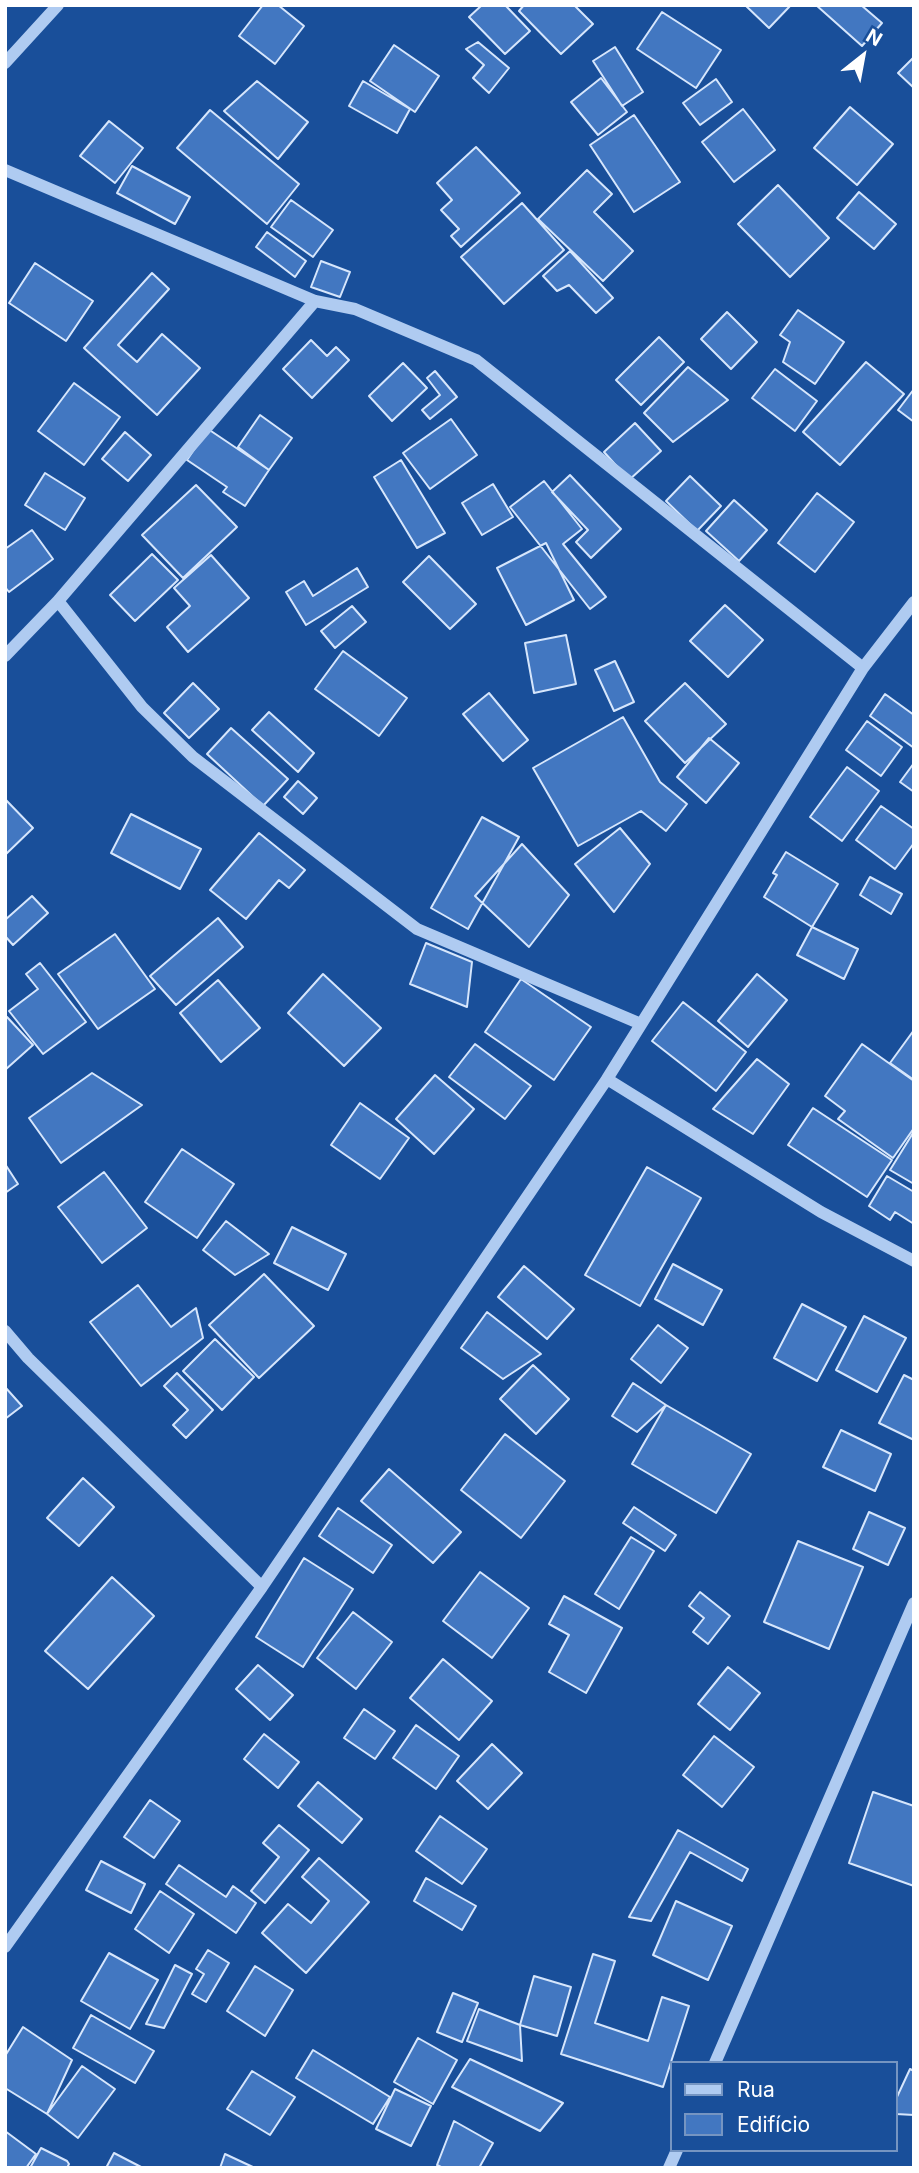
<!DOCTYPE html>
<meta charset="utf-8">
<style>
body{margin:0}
#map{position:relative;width:919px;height:2173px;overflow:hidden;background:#194f9a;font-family:Inter,sans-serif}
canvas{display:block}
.frame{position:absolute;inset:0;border:7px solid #fff;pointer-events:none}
.legend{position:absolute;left:670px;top:2061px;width:228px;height:91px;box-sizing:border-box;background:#194f9a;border:2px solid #7595c2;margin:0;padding:9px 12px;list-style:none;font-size:21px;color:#fff}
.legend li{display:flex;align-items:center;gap:14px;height:35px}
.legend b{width:35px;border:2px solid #7595c2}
.north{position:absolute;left:828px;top:21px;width:70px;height:70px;-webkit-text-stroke:5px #194f9a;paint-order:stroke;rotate:31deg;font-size:19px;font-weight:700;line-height:28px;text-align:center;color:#fff}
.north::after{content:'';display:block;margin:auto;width:24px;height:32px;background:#fff;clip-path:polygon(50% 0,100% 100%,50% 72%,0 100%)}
</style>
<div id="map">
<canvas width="919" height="2173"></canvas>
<div class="frame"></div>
<ul class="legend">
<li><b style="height:9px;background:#afcbf1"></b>Rua</li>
<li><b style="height:19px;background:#4277c1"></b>Edifício</li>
</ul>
<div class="north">N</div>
</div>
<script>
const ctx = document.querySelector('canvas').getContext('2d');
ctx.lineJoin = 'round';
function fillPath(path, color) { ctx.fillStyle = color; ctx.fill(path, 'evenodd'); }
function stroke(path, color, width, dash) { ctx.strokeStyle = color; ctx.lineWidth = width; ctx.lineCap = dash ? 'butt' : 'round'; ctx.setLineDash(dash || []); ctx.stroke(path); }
const building = new Path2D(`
 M263 5H278L304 26 275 64 239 36Z
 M482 5H505L530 31 505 54 469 17Z
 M524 5H574L593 24 561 54 519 11Z
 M745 5H791L769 28Z
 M816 5H861L882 23 862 46Z
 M662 12 721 50 696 88 637 49Z
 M478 42 509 68 489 93 473 78 484 65 466 49Z
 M394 45 439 76 415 112 370 81Z
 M615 47 643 92 622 106 593 61Z
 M914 57V88L898 73Z
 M601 78 627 112 598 135 571 102Z
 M716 79 732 102 700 125 683 103Z
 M257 81 308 122 278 159 224 111Z
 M363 81 410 109 397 133 349 106Z
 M850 107 893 144 857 185 814 148Z
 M743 109 775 150 734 182 702 142Z
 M210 110 299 184 267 224 177 148Z
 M634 115 680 182 634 212 590 145Z
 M109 121 143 148 115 183 80 156Z
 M476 147 520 193 461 247 451 236 459 229 441 210 452 200 437 183Z
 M132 166 190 197 175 224 117 193Z
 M587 170 612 194 594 212 633 251 603 281 538 219Z
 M778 185 829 238 790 277 738 224Z
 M859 192 896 224 874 249 837 218Z
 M291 200 333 230 313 257 271 227Z
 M522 203 564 250 504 304 461 257Z
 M267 232 306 261 295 277 256 247Z
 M570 251 613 298 596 313 569 285 557 291 543 276Z
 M321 261 350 272 340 297 311 287Z
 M35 263 93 301 66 341 9 303Z
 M152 273 169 289 118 345 137 362 162 334 200 368 157 415 84 348Z
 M798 310 844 342 815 384 783 362 790 342 780 335Z
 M727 312 757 342 731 369 701 339Z
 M659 337 684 362 641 405 616 380Z
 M311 340 327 356 336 347 349 360 312 398 283 369Z
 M866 362 904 394 840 465 803 432Z
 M403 363 427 388 392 421 369 396Z
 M688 367 728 400 673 442 644 413Z
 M775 369 817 401 795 431 752 398Z
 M435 371 457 397 430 419 422 410 440 395 427 378Z
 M74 383 120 417 84 465 38 431Z
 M914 389V422L898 410Z
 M260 415 292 438 269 470 238 447Z
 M451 419 477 455 430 489 403 453Z
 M635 423 661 451 629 480 604 452Z
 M208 429 269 470 245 506 223 492 227 487 187 460Z
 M125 432 151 455 128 481 102 459Z
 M401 460 445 533 417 548 374 477Z
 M45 473 85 498 65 530 25 505Z
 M570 475 621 529 591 558 576 542 588 530 552 492Z
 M690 476 721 506 697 531 666 501Z
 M544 481 582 529 563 544 606 597 590 609 510 507Z
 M493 484 513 517 482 535 462 503Z
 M196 485 237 527 183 578 142 535Z
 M817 493 854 522 815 572 778 543Z
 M734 500 767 530 739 561 706 531Z
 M32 530 53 559 9 592 5 587V549Z
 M546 543 574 600 526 625 497 568Z
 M152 554 178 580 135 621 110 595Z
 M211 555 249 598 188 652 167 627 190 606 174 588Z
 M429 556 476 604 450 629 403 582Z
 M357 568 368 587 306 625 286 592 304 581 313 596Z
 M725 605 763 640 728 677 690 641Z
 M352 606 366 622 335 648 321 631Z
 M566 635 576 684 534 693 525 643Z
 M343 651 407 698 379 736 315 689Z
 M615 661 634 702 614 711 595 670Z
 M193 683 219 709 189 738 164 713Z
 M685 683 726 724 685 763 645 721Z
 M489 693 528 740 503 761 463 714Z
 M885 694 914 715V748L870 716Z
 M269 712 314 753 298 772 252 730Z
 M623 717 660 782 687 804 666 831 641 811 578 846 533 768Z
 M867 721 902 747 881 776 846 750Z
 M231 728 288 779 263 806 207 754Z
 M709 738 739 763 706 803 677 777Z
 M914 763V792L900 782Z
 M847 767 879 791 842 841 810 817Z
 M298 781 317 798 303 814 284 797Z
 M5 799 33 828 5 855Z
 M881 806 914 829V843L895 869 856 840Z
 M131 814 201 849 180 889 111 853Z
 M482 817 519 837 468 929 431 908Z
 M620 828 650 864 614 912 575 864Z
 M259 833 305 870 289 888 279 880 246 919 210 890Z
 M522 844 569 895 529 947 475 896Z
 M786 852 838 884 812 927 764 897 777 875 773 873Z
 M870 877 902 894 891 914 860 895Z
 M32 896 48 913 13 945 5 936V920Z
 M218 918 243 947 176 1005 150 976Z
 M812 927 858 949 844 979 797 955Z
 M115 934 155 989 98 1029 58 974Z
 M426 943 472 962 467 1007 410 984Z
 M40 963 86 1022 43 1054 9 1011 38 989 26 974Z
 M323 974 381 1028 344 1066 288 1013Z
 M757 974 787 1000 748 1047 718 1021Z
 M521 979 591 1027 554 1080 485 1032Z
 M218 980 260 1028 221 1062 180 1013Z
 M683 1002 746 1052 716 1091 652 1041Z
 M7 1017 33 1045 5 1070V1018Z
 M914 1030V1080L890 1063Z
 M475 1044 531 1086 505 1119 449 1077Z
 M862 1044 914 1081V1128L893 1158 838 1119 845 1111 825 1096Z
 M757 1059 789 1084 753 1134 713 1109Z
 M92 1073 142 1105 61 1163 29 1118Z
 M435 1075 474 1109 434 1154 396 1119Z
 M360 1103 409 1138 380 1179 331 1145Z
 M813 1108 892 1160 867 1197 788 1145Z
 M913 1133H914V1184L890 1170Z
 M182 1149 234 1184 197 1238 145 1202Z
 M5 1164 18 1184 5 1193Z
 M647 1167 701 1198 640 1306 585 1275Z
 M104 1172 147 1228 102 1263 58 1207Z
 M887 1176 914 1192V1224L895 1212 890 1220 869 1206Z
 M226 1221 269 1254 235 1275 203 1250Z
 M292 1227 346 1254 328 1290 274 1263Z
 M673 1264 722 1290 703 1325 655 1299Z
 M524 1266 574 1309 547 1339 498 1297Z
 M264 1274 314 1326 259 1378 209 1325Z
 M138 1285 171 1327 196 1308 203 1338 141 1386 90 1322Z
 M802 1304 846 1327 817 1381 774 1358Z
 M487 1312 541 1354 503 1379 461 1348Z
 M864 1316 906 1338 877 1392 836 1370Z
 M658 1325 688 1348 661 1383 631 1359Z
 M215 1339 254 1377 222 1410 183 1371Z
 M533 1365 569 1399 536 1434 500 1399Z
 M177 1373 213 1410 186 1438 173 1425 188 1410 164 1386Z
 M904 1375 914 1380V1440L879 1423Z
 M633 1383 666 1405 637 1432 612 1416Z
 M5 1387 22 1406 5 1419Z
 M666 1405 751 1454 716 1513 632 1464Z
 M841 1430 891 1454 875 1491 823 1467Z
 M505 1434 565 1481 521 1538 461 1490Z
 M389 1469 461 1532 433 1563 361 1501Z
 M83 1478 114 1507 79 1546 47 1518Z
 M634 1507 676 1535 665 1551 623 1523Z
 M338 1508 392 1545 373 1573 319 1536Z
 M869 1512 905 1528 888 1565 853 1549Z
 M631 1537 654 1551 619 1609 595 1594Z
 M798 1541 863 1567 829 1649 764 1622Z
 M304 1558 353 1589 303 1667 256 1637Z
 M480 1572 529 1608 492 1658 443 1621Z
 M112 1577 154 1616 88 1689 45 1651Z
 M700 1592 730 1616 708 1644 693 1632 704 1618 689 1606Z
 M564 1596 622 1628 586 1693 549 1672 569 1635 549 1624Z
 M353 1612 392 1642 356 1689 317 1658Z
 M443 1659 492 1701 459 1740 410 1698Z
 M258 1665 293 1695 270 1720 236 1689Z
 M728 1667 760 1693 730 1730 698 1704Z
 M364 1709 395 1731 375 1759 344 1738Z
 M416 1725 459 1756 436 1789 393 1758Z
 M264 1734 299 1762 278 1788 244 1759Z
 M714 1736 754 1767 722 1807 683 1775Z
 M492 1744 522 1773 488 1809 457 1781Z
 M318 1782 362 1819 342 1843 298 1806Z
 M873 1792 914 1806V1886L849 1863Z
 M150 1800 180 1821 154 1858 124 1837Z
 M440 1816 487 1849 462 1884 416 1851Z
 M279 1825 309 1850 265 1903 251 1891 279 1857 263 1843Z
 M678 1830 748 1869 742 1881 690 1852 651 1921 629 1917Z
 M319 1858 369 1902 306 1973 262 1933 288 1904 311 1923 329 1901 302 1877Z
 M101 1861 145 1884 131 1913 86 1890Z
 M179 1865 226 1897 233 1886 256 1903 236 1933 166 1884Z
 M426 1878 476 1906 462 1930 414 1901Z
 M160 1891 194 1914 169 1953 135 1929Z
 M676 1901 732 1926 708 1980 653 1955Z
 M208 1950 229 1963 206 2002 192 1994 204 1974 196 1969Z
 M109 1953 158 1980 130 2029 81 2001Z
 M593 1954 615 1961 595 2023 648 2041 662 1997 689 2006 663 2087 561 2054Z
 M175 1965 192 1974 164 2028 146 2024Z
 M255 1966 293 1990 265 2036 227 2011Z
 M534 1976 571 1987 557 2036 520 2025Z
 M453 1993 478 2003 462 2042 437 2032Z
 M479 2009 520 2025 522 2061 467 2041Z
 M91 2015 154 2051 135 2083 73 2048Z
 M23 2027 72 2060 47 2114 5 2088V2056Z
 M418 2038 457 2060 433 2104 394 2082Z
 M313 2050 390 2097 373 2124 296 2078Z
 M470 2059 563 2103 540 2131 452 2087Z
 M82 2066 115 2089 78 2138 47 2114Z
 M910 2069 914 2071V2115L896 2114V2099Z
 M252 2071 295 2097 270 2135 227 2109Z
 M395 2089 431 2106 411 2146 376 2129Z
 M454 2121 493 2143 479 2168H443L437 2165Z
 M5 2131 36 2154 26 2168H5Z
 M41 2148 67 2161 69 2164 67 2168H30Z
 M114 2153 143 2168H144H106Z
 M225 2154 255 2168H220Z`);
fillPath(building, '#4277c1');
stroke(building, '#d6e6fc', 2);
stroke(new Path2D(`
 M5 63 58 5
 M5 170 315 301 355 309 476 360 863 668
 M58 601 142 707 193 757 417 929 641 1024
 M5 656 58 601 315 301
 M607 1079 821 1212 914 1261
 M5 1331 28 1358 262 1587
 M5 1947 262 1587 607 1079 863 668 914 602
 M715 2063 914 1603
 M669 2168 677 2150`), '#afcbf1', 12);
</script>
